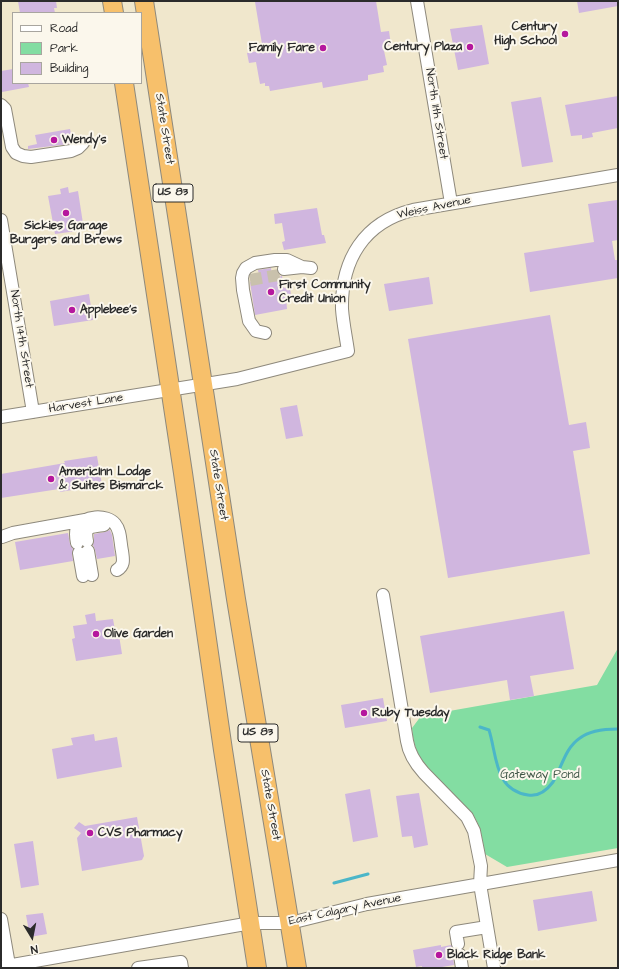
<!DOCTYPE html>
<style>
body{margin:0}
#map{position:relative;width:619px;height:969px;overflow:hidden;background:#f0e7cc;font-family:"Architects Daughter",sans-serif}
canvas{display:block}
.frame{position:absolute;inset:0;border:2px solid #2b2b2b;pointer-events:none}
.legend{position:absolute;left:12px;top:12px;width:130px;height:72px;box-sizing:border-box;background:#fbf7ec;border:1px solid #a8a59f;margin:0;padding:5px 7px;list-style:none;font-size:12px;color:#2b2b2b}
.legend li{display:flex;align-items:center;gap:8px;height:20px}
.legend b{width:20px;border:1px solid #a8a59f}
.north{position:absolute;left:12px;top:917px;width:40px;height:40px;-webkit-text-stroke:3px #fbf7ec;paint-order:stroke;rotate:170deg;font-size:11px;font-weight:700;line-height:16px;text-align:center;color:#2b2b2b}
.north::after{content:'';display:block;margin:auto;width:14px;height:18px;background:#2b2b2b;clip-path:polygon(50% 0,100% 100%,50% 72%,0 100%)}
</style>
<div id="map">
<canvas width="619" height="969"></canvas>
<div class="frame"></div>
<ul class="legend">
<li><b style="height:5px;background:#fff"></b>Road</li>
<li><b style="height:11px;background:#83dda2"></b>Park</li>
<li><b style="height:11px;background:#d0b6df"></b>Building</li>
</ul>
<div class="north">N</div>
</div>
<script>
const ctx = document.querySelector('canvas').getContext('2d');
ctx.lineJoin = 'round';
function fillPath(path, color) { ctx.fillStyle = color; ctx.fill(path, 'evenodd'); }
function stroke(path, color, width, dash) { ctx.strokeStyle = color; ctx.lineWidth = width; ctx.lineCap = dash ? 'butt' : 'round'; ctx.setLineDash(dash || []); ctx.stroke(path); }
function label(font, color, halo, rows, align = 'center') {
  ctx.font = font + ' "Architects Daughter",sans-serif'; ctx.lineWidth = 4; ctx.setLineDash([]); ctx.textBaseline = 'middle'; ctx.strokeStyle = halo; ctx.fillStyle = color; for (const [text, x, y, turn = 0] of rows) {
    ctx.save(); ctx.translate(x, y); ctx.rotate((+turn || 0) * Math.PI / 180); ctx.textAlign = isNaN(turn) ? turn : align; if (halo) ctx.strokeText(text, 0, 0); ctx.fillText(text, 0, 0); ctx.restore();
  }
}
fillPath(new Path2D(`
 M618 648V848L507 867 485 854C482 838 481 825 471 812L422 762C416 751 413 741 412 728L421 716 597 685Z`), '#83dda2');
stroke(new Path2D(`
 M480 727 489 730C497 755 494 790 528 795 539 797 547 790 553 782 562 767 565 748 580 738 590 730 606 729 618 729
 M334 883 368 874`), '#4bb6c8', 3);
fillPath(new Path2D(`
 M18 1H56L57 8H54L55 13H20Z
 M262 1H376L381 32 389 31 391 45 383 46 387 65 383 66 384 72 368 75V80L323 88 322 82 270 91 269 86H265V83L260 84 256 62 249 63 247 53 263 50 255 2Z
 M577 1H618V6L579 13Z
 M482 25 489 64 458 70 450 29Z
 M13 69V83H28L29 87 2 92 1 71Z
 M618 96V128L592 133 593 137 582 139V135L571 136 565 105Z
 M541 97 553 162 522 167 511 102Z
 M70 129 73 142 69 144 28 149V146L37 144 35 135Z
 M68 187 69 193 78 191 84 230 55 234 48 196 61 194 60 189Z
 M617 200 618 240 612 241 615 260H618V278L530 292 524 253 594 242 588 204Z
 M317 208 322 235H324L326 243 284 250 282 242 285 241 282 223 275 224 274 214Z
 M271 268 272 278 282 276 284 288 290 287 291 296 286 297 287 309 255 315 250 282 260 280 258 270Z
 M429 277 433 304 389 311 384 284Z
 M89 294 93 320 54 326 50 301Z
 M550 315 569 425 586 422 590 448 573 451 590 554 448 578 408 339Z
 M297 405 303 436 286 439 280 408Z
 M97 456 102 485 60 492 59 489 1 498V474L65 463 64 461Z
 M110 530 112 535 115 556 97 559 95 550 93 545 94 540V534L105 532Z
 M68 533 70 544 73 549 72 554 73 561 20 570 15 542Z
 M564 611 574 669 530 676 534 696 510 700 507 680 430 693 420 636Z
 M95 613 96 621 113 619 115 630 118 629 122 654 76 661 72 639 75 638 73 626 87 624 85 615Z
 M383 698 387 721 345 728 341 705Z
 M94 734 95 741 117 737 122 767 57 779 52 749 73 745 71 738Z
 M370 789 378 837 353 842 345 794Z
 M419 793 428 845 414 848 412 836 402 837 396 796Z
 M137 817 144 856 142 860 82 871 77 838 81 833 74 828 79 822 85 826Z
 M33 841 39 885 21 888 14 844Z
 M592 891 597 921 538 931 533 900Z
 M43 913 47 934 30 937 26 915Z
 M441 945V947L451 945 454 950 453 956 454 965 436 968H422V966L416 967 413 950Z`), '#d0b6df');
stroke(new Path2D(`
 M250 280 284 274`), '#c9c1ac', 12, [12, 6]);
const minor = new Path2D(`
 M417 1 451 203
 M1 105 5 109 12 147 16 153 23 156 31 157 71 151 78 148 83 143
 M1 220 33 412
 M284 269 302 267 311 268
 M265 333 256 331 249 321 243 290 242 278 243 273 246 268 255 263 275 260H287L302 267
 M1 417 237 379 348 351C346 337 343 323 342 309 341 260 364 222 413 210L618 175
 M2 537 13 533 85 520
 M87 541C84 526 90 527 104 525
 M77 543C76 538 75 533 77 528 83 515 107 514 115 524 121 531 120 542 122 551 123 559 125 565 117 570
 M88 551 92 575
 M79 553 83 576
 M383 595 407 741C409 754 415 763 424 773L467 817 474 831 481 866 480 884 494 968
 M1 919 9 965
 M458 944 456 932 487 927
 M460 955 462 968
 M1 967 251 923H290L367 904 618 860
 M138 968 181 962 182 968`);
const highway = new Path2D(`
 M112 1 114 13
 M144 1 236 599 297 968
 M124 83 183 473 223 750 257 968`);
stroke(minor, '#8e897c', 14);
stroke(highway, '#8e897c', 20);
stroke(minor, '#fff', 12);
stroke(highway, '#f7c06b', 18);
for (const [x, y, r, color] of [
 [565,34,4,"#b5179e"],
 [470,47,4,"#b5179e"],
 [323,48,4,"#b5179e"],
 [54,140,4,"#b5179e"],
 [66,213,4,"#b5179e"],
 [271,292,4,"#b5179e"],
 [72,310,4,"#b5179e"],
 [51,479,4,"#b5179e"],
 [96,634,4,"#b5179e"],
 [364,713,4,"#b5179e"],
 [90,833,4,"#b5179e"],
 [439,955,4,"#b5179e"]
]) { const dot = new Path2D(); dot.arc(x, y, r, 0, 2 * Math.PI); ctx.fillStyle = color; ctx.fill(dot); stroke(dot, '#fbf7ec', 1.5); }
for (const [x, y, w] of [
 [173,193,40],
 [258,733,40]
]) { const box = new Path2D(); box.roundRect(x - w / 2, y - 9, w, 18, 3); ctx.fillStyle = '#fbf7ec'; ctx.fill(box); stroke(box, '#2b2b2b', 1); }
label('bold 11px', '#2b2b2b', null, [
 ["US 83",173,193],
 ["US 83",258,733]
]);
label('bold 12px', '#2b2b2b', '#fbf7ec', [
 ["Century",557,27,"right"],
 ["High School",557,41,"right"],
 ["Century Plaza",462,47,"right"],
 ["Family Fare",315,48,"right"],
 ["Wendy's",62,140],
 ["Sickies Garage",66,226,"center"],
 ["Burgers and Brews",66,240,"center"],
 ["First Community",279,285],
 ["Credit Union",279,299],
 ["Applebee's",80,310],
 ["AmericInn Lodge",59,472],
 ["& Suites Bismarck",59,486],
 ["Olive Garden",104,634],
 ["Ruby Tuesday",372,713],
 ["CVS Pharmacy",98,833],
 ["Black Ridge Bank",447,955]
], 'left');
label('12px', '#2b2b2b', '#fbf7ec', [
 ["North 11th Street",436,114,81],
 ["State Street",164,129,81],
 ["Weiss Avenue",434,208,-12],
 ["North 14th Street",21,339,81],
 ["Harvest Lane",86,404,-9],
 ["State Street",218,485,81],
 ["State Street",270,805,80],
 ["East Calgary Avenue",345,910,-12]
]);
label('12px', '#415849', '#fbf7ec', [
 ["Gateway Pond",540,775]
]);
</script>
